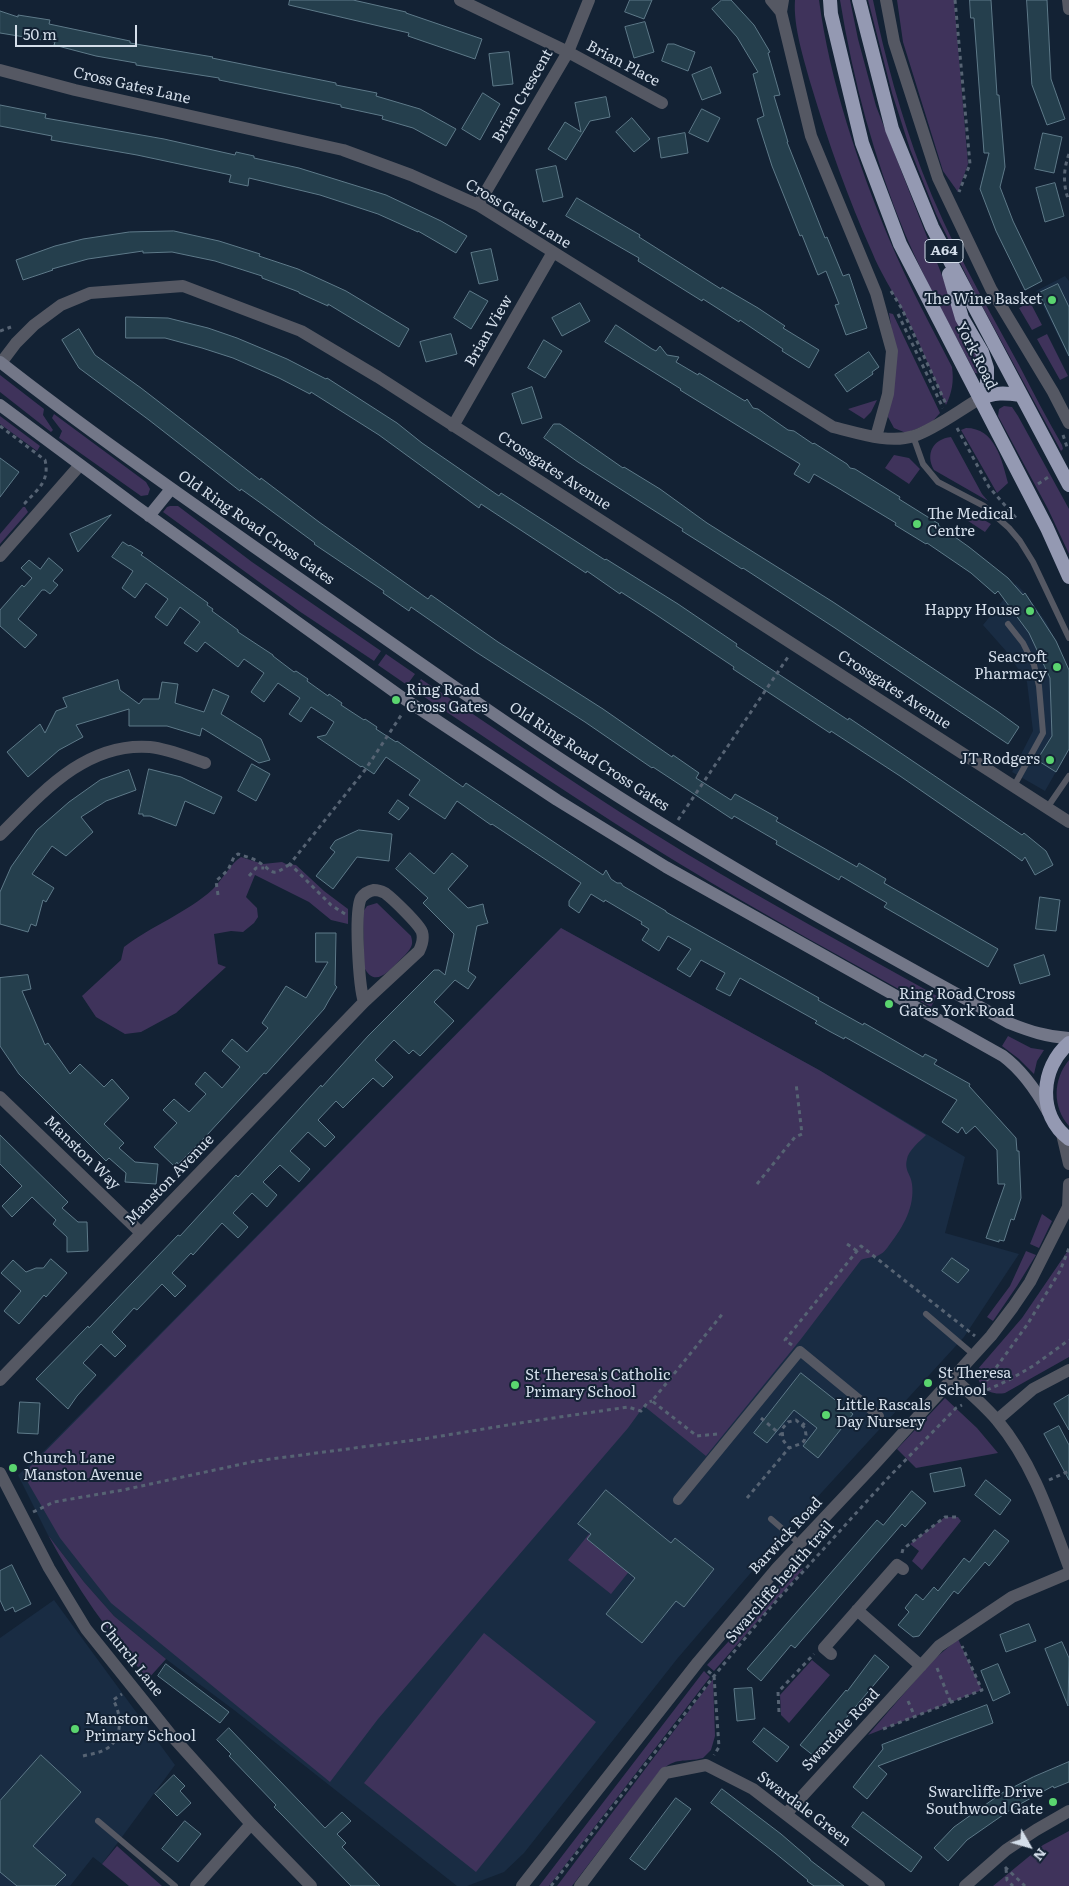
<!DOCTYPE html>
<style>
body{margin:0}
#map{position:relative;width:1069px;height:1886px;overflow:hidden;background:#132234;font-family:Literata,serif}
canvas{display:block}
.north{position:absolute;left:1004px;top:1821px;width:50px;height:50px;-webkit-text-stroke:4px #132234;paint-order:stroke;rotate:128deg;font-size:14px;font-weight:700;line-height:20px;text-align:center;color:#d4deea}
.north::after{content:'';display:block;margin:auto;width:18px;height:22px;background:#d4deea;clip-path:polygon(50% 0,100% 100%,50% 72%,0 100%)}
.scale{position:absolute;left:15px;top:25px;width:122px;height:22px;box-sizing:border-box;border:2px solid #d4deea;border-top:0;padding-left:6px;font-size:15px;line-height:18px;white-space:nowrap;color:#d4deea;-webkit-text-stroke:4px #132234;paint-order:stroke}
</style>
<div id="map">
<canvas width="1069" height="1886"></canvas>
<div class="north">N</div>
<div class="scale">50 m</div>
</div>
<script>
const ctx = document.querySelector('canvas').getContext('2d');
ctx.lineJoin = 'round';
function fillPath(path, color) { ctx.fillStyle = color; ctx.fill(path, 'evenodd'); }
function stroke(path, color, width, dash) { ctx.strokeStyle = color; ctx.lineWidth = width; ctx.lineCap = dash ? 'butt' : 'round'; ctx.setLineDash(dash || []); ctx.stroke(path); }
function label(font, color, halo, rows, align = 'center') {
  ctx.font = font + ' Literata,serif'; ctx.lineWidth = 4; ctx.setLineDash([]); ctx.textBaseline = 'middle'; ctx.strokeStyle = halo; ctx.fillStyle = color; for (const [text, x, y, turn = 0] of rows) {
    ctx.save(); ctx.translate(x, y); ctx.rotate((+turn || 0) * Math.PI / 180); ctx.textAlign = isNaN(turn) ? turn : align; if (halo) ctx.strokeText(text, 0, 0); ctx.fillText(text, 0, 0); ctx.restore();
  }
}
fillPath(new Path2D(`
 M1065 276 1069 281V358L1036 291Z
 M1016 584 1025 593 1046 622 1056 641 1069 670V749L1045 791 1012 772 1033 731 1027 682 1006 651 983 625Z
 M561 928 819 1070 965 1157 945 1233 1019 1254 964 1337 790 1527 677 1659 524 1853 504 1872 467 1886H457L234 1710 166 1659 114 1616 84 1582 48 1535 18 1475 39 1456Z
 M54 1600 175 1765 102 1864 93 1857 70 1886H0V1638Z`), '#192c43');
fillPath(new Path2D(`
 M795 0H819C830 82 858 164 890 241 908 284 931 326 952 367 954 382 952 392 946 405 932 373 919 340 902 309 892 290 880 272 872 252 848 198 828 142 811 85 804 60 793 26 795 0Z
 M840 0H850L858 39 876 106 959 319 984 367 981 374 975 373C951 327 925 281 905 234 874 159 853 80 840 0Z
 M868 0H873C885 58 901 116 922 171 948 239 984 301 1019 365 1033 392 1047 419 1062 445L1063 449 1061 451 974 291 936 214 910 149 892 93Z
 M897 0H954L968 164 958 192 943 171 903 42Z
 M1030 302 1042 325 1032 330 1019 308Z
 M889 313 893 314 940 413 931 423 906 433 894 428 888 417 895 350Z
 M1047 334 1068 376 1060 380 1037 339Z
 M0 375 44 409 43 415 53 430 51 432 0 392Z
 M877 400 871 412 864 419 848 409Z
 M1004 406 1012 407 1018 416 1069 509V554L1048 509 998 416 999 409Z
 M54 414 146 482 150 489 148 495 141 496 59 438 62 431 52 418Z
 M0 416 40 446 37 451 0 424Z
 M966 428C995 428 1002 460 1008 483L997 493 961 430Z
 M951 437 982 494 988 501 934 470C925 454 933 439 951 437Z
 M894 455 909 458 920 469 909 484 885 468Z
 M170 506H178L252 562 381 651 374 661 299 611 163 512 167 507Z
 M23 507H25L28 512 0 544V534Z
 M967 510 991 524 985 532 962 517Z
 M386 654 415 674 407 685 378 665Z
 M421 679C509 738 596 799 687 854 769 903 853 949 937 996L931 1007C847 960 762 914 680 864 590 809 502 749 414 690Z
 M241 857 263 864 282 862 286 864 296 865 324 891 348 909V924L331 920 309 902 255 875 246 897 257 908 258 917 254 923 243 932 231 931 214 934 218 964 226 967 176 1013 141 1032 125 1034 96 1017 82 996 121 960 124 947C151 926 187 913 213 889 222 880 231 863 241 857Z
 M377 903 411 936C412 940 413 943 411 947 408 953 402 958 398 962 388 972 374 988 364 967L363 912 367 906Z
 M561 928 819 1070 926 1135C920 1141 908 1151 907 1159 904 1171 911 1174 912 1184 915 1207 903 1227 890 1244 887 1248 884 1253 879 1255 874 1258 867 1257 861 1260L801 1339 706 1456 644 1406 628 1428 378 1719 330 1782 111 1603 60 1538 23 1474Z
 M1008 1036 1031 1048 1044 1050 1037 1061 1034 1074 1019 1059 1002 1046Z
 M1069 1060V1126C1052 1107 1053 1079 1069 1060Z
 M1042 1214 1052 1221 1039 1248 1030 1244Z
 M1069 1249V1357L1005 1393C988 1396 977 1386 977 1370L1022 1318Z
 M1026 1251 1036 1255 1017 1286 993 1321 987 1317 1010 1286Z
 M945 1398 977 1428 998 1453 916 1468 897 1449Z
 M945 1517H958L961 1521 922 1570 912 1561 919 1551 910 1544Z
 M589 1534 631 1569 611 1594 568 1560Z
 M48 1535 84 1582 114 1616 166 1659 148 1679C109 1634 76 1587 48 1535Z
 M804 1568 714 1671 707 1665 792 1572Z
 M484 1633 596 1722 476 1872 364 1783Z
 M958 1639 982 1690 868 1735 933 1660Z
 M812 1660 830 1675 789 1723 781 1715 780 1695Z
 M704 1671 710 1677 549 1886H539Z
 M713 1679 715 1736 711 1750 703 1758C683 1763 677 1756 659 1772L572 1886H557Z
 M1069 1831V1886H993L1043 1845Z
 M117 1846 162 1886H129L102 1864Z`), '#3f335b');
const building = new Path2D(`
 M290 0H353L406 12V13L482 39 475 59 408 36 409 33 289 5Z
 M630 0H652L644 19 625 12Z
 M722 0H731L754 25 770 52 768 53 780 95 774 96 788 142H787L825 238 827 237 843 276 849 274 867 328 846 335 835 305 839 304 826 271 818 275 802 235 800 236 772 166 757 119 764 116 753 74 758 72 737 37 712 9Z
 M970 0H991L997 95H999L1005 167 1000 187 1013 221 1042 281 1025 290 996 231 980 189 989 153H984L974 18H971Z
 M1027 0H1047L1051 79 1065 119 1047 125 1032 85Z
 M0 11 18 17V15L50 20 49 24 130 41V43L213 57 212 58 336 83V85L377 93 376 96 420 109 456 129 446 146 413 128 382 119 383 116 341 107V105L219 80V78L136 65V63L96 56 54 45 55 42 0 33Z
 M645 22 654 52 634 58 625 27Z
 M668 44H674L695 52 688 71 662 61Z
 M509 52 513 84 493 86 489 54Z
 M711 67 721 93 702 100 692 75Z
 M483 93 500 104 480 140 462 129Z
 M606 97 610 117 590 121 566 160 548 149 565 122 581 132 575 103Z
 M0 105 46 114 45 118 164 139 235 155 236 152 254 156V158L299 168 386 195 441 221 467 236 456 253 418 231V232L378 214 320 195 249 178 248 186 229 182 231 175 137 155 51 140 52 136 0 126Z
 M702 109 720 118 708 142 689 133Z
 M632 118 650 139 634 152 616 132Z
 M685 133 688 153 661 158 658 138Z
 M1043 133 1062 137 1054 173 1035 169Z
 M556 166 563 197 543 202 536 170Z
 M1055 183 1064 216 1045 222 1036 188Z
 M577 198 640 235 639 237 721 289 722 287 758 308 785 326 783 328 819 350 809 368 782 351 783 349 740 320 739 322 703 299 702 301 638 261 639 258 566 216Z
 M174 231 219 241 260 254 259 256 298 269 346 291 409 329 399 347 328 304V306L299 293V292L262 278V276L215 261 172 252 143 253V251L88 259 52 269 53 270 23 280 16 260 55 246 83 239 129 232Z
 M491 249 498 280 479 284 471 253Z
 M1058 284 1069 307V356L1039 293Z
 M470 291 488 301 471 329 454 318Z
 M580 303 590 321 562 336 552 318Z
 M126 317 168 318 208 328 237 338 287 359 326 379 327 378 397 423 422 443 499 496 501 493 605 560 606 559 678 604 737 644 736 646 848 720 849 718 1022 835 1024 833 1046 851 1053 865 1035 875 1025 857 1022 861 1007 850 900 776 831 731 830 733 733 669 734 667 655 614 621 592 620 594 587 571 586 573 481 504 479 508 379 435 311 392 310 394 279 378 233 358 202 348 165 338H126Z
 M616 325 652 349 656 351 660 346 667 355 679 357 676 362 698 375 699 373 745 401 747 399 753 408 758 409 788 430 794 431 813 444 814 443 847 464 850 468 855 469 900 497 899 499 939 524 938 525 969 547 1008 578 1023 595 1025 593 1056 641 1069 670V749L1056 772 1037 760 1052 736 1050 678 1029 633 998 591 995 594 971 573 927 543 926 544 895 525 896 523 838 488 814 474 809 483 794 474 800 464 680 390 681 389 605 342Z
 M79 329 95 355 141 388 260 480 261 478 319 522 428 599 431 595 498 642 603 709 672 757 673 755 699 773 696 778 731 800 735 794 778 818 776 821 857 867 859 863 886 879 884 883 998 949 988 967 884 907 887 903 863 889 841 876 839 880 776 844 777 841 734 816 732 819 653 767 652 768 585 722 476 652 411 607 409 611 383 593 384 591 314 544 315 543 262 504 241 489 240 491 149 420 79 368 62 340Z
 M451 334 457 354 426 362 420 342Z
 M544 340 562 351 545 378 528 368Z
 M869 352 879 367 872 372 873 374 847 392 835 375Z
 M532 387 542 418 522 424 512 394Z
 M554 424H560L623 468 624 467 660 489 707 523 833 602 997 711 1019 727 1008 744 835 628 743 568 742 569 709 548 682 531 683 529 578 462 544 438Z
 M0 458 19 472 0 497Z
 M111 515 78 552 70 534Z
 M123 542 129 546 130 545 143 553 141 555 147 559 208 603 207 605 213 609 212 611 238 630V632L273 655V656L294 672 296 671 308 679 307 681 328 696 329 694 342 703 341 705 364 720 365 719 377 727 376 729 396 742 397 741 463 787 466 783 603 875 606 870 611 879 617 883H621L623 886 666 911V912L819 998 818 1000 863 1025 864 1023 923 1057 925 1054 937 1060 934 1064 970 1084 969 1086 1016 1138 1017 1151H1019L1021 1198 1014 1220 1011 1219 1004 1241 999 1240V1242L986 1238 1005 1184H998L997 1150 975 1126 966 1134 962 1127 958 1133 942 1122 957 1100 845 1037 844 1039 829 1031 815 1023 817 1021 740 978 730 996 716 989 725 973 701 960 690 977 677 969 691 949 668 936 659 951 642 940 649 929 641 924 642 922 605 900 604 902 591 894 579 913 569 906V901L581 883 492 824 491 825 457 801 445 819 409 795 420 780 386 757 374 774 362 766 361 767 317 737 326 735 334 722 311 707 301 722 289 714 300 698 278 683 264 702 251 692 264 673 244 659 238 667 205 642 197 652 184 643 200 622 180 607 167 626 155 617 168 599 146 583 135 598 122 588 133 571 112 557Z
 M49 558 63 570 53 581 58 585 50 594 45 590H42L18 619 37 635 25 648 0 626V610L22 585 24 587 32 578 21 568 29 560 40 569Z
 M118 680 120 690 139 704 143 699H159L162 682 178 684 175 703 204 712 213 689 229 696 221 714 261 739 270 760 259 763 202 728 200 736 167 726H129V709L76 725 83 737 59 750 28 777 7 752 40 724 45 733 56 711 67 707 63 698Z
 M252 764 270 774 256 801 238 791Z
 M149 769 181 777 222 797 214 814 185 801 176 826 150 816H143V814H139Z
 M129 770 136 790 106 801 81 817 93 832 66 856 52 846 32 874 54 888 46 902 43 900 36 926 31 924 28 932 0 924V892L11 867 37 830 69 802 100 780Z
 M398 800 409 808 399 820 389 813Z
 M359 830 392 834 389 861 357 857 333 889 316 876 335 852 330 848 335 841Z
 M410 853 434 874 452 853 468 866 448 889 468 908 483 904 485 914 488 923 477 926 468 971 476 977 468 989 455 980 434 1002 454 1021 420 1056 413 1050 409 1054 394 1040 375 1060 393 1077 383 1087 373 1078 343 1108 336 1101 318 1120 335 1137 325 1147 308 1132 290 1151 310 1169 299 1182 280 1165 263 1182 277 1195 267 1207 252 1193 233 1213 248 1227 238 1238 222 1223 193 1255 191 1253 172 1273 186 1286 175 1297 162 1284 137 1310 134 1308 112 1332 126 1346 115 1357 101 1344 83 1363 96 1375 77 1396 68 1409 36 1379 88 1326 89 1328 178 1235 180 1236 236 1175 238 1177 310 1097 321 1085 322 1087 368 1036 434 970H439L445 975 454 934 423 903 428 898 396 869Z
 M1040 897 1060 900 1056 931 1036 929Z
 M316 933H336L335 985 337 987 329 1000 324 1009 266 1074 264 1073 207 1135 178 1164 177 1162 174 1166 154 1147 177 1123 163 1110 174 1099 189 1112 206 1094 195 1084 205 1072 222 1088 240 1067 222 1051 232 1039 247 1052 268 1028 262 1023 286 986 306 998 328 962H316Z
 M1044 955 1050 975 1020 984 1014 965Z
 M28 975 31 989 22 991 45 1045 48 1043 70 1074 80 1064 104 1087 112 1079 129 1098 104 1124 124 1143 119 1148 135 1162 158 1164 156 1184 125 1182 126 1173 109 1158 106 1161 19 1074 0 1046V978Z
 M0 1135 68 1202 62 1208 78 1222H87L88 1251 67 1252V1237L53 1224 56 1220 32 1197 12 1217 2 1206 22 1186 0 1164Z
 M952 1258 969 1270 958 1283 942 1271Z
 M51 1259 67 1273 46 1297 44 1295 19 1324 4 1311 21 1291 1 1273 13 1260 26 1272 36 1268H43Z
 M801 1373 853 1414 818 1458 803 1446 817 1428 794 1410 767 1443 754 1433Z
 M1069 1395V1430L1054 1404Z
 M20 1402 40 1403 38 1434 18 1433Z
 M1059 1426 1069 1445V1480L1044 1434Z
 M961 1468 965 1486 934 1492 930 1474Z
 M986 1480 1011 1500 1000 1515 975 1495Z
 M606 1490 671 1543 675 1538 714 1569 684 1607 676 1601 642 1643 606 1614 635 1578 587 1539 591 1534 578 1524Z
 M912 1491 926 1503 905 1527 902 1524 795 1648 791 1645 761 1681 747 1669 877 1520 883 1525Z
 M995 1530 1009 1541 989 1566 985 1562 958 1594 954 1591 919 1636 913 1637 898 1625 909 1612 905 1608 916 1594 923 1600 934 1587 938 1591 964 1558 969 1562Z
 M12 1565 31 1604 15 1612 13 1607 5 1611 0 1600V1571Z
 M1029 1624 1036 1641 1006 1652 1000 1635Z
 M1062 1642 1069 1658 1068 1706 1045 1649Z
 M875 1655 889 1667 814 1756 800 1745 846 1690 847 1691Z
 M166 1664 229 1712 220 1723 158 1676Z
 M998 1664 1010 1693 993 1701 981 1671Z
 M752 1688 755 1719 737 1721 734 1689Z
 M987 1705 993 1723 878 1766 887 1774 867 1799 853 1787 883 1749 882 1745Z
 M229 1728 325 1828 342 1812 351 1821 337 1834 346 1843 342 1847 380 1886H351L283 1816 274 1807 276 1805 229 1756 231 1754 217 1740Z
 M764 1728 789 1747 777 1762 753 1742Z
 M41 1755 81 1792 33 1846 66 1875 55 1886H17L0 1872V1801Z
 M1069 1762V1782L1054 1788 1053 1786 1013 1808 967 1840 948 1861 934 1848 954 1827 1002 1793 1033 1777Z
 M174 1775 185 1786 180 1791 191 1803 177 1816 155 1794Z
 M722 1789 781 1834 810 1859V1860L844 1886H814L807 1881 808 1880 775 1853 711 1803Z
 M676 1798 691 1809 645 1870 630 1859Z
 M863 1812 922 1857 911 1872 852 1827Z
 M185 1821 201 1834 178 1862 162 1849Z`);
fillPath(building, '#253f4d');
stroke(building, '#5e7a89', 1);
stroke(new Path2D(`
 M955 0 970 164 959 192
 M1069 154C1063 170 1063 186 1069 201
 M891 291 902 309 946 404
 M898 314 943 408
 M0 331 11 327
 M0 426 45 460C50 481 38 489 25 503L28 505
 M957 428 989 487 1016 518
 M1063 435 1068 450
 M1038 484 1050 476
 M678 820 788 657
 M249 876 256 868H264
 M218 895 216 881 228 870 234 857 238 854C244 856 252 858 257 861 275 872 270 878 290 864
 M345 914 331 905 290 864 365 770 402 714
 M757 1184 795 1137 802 1134 796 1083
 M847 1244 857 1251
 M792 1345 785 1340 861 1246 975 1336
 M982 1387 1027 1325 1060 1271 1069 1248
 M987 1390 1009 1380 1033 1366 1069 1340
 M761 1418 781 1435
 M802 1426 807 1420
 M717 1434 697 1436 652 1401 724 1312
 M1049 1480 1069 1471
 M747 1498 789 1448 800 1444 804 1441 806 1435 805 1428 796 1420 788 1422 782 1429 783 1440 789 1448
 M33 1512 54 1502 123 1490 256 1461 423 1439 526 1422 628 1407 641 1411 648 1402 652 1401
 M902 1553 903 1549 945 1517H958
 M937 1668 951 1703
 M708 1671 714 1676 719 1747 714 1755
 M908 1701 915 1717
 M779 1712 778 1692 814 1654
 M883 1729 982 1690 962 1646
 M83 1756C91 1754 99 1753 106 1749 123 1740 122 1714 113 1700L122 1694
 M1005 1867 1025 1886
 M1006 1869 1007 1880 1013 1886
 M551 1886 714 1676 770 1608 887 1479 956 1408 962 1405`), '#566373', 3, [4, 4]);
stroke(new Path2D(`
 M913 436 923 464 938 482 984 506 1009 528 1020 541 1033 562 1069 638
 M1008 624 1023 643 1034 665 1039 686 1043 733 1014 786
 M1047 808 1069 776
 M926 1314 974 1355
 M771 1519 800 1544
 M98 1821 175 1886`), '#555863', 6);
stroke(new Path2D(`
 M678 1500 800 1351 879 1416`), '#555863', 10);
stroke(new Path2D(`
 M460 0 568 52 662 103
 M771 0 781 12
 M783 0 781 12 811 136 876 293 892 351 888 394 876 437
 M886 0 894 42 938 178 991 289 1053 392 1069 423
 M1068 0 1069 9
 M0 70 75 90 343 150 411 175 478 205 833 427C858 433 889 444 914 436 935 429 960 410 979 399
 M478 205 568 52 589 0
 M1 363 16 343 34 325 61 305 90 293 183 286 301 331 378 377 1069 822
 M453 426 553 252
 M0 556 80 465
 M0 835C41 794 85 742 150 747 169 749 187 757 205 763
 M0 1097 141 1233
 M953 1378C968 1391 984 1405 997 1420 1033 1463 1050 1516 1069 1567
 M0 1380 364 1002 419 951C422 945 424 939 422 932 419 924 393 899 385 893 381 891 378 890 374 890 369 891 364 894 361 898 354 913 359 986 364 1002
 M997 1420 1033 1389 1069 1370
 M0 1473 49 1568 86 1629 171 1735 251 1824 311 1886
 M857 1610 921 1666
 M831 1654 824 1648 897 1565 903 1569
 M786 1814 939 1646 1012 1597 1069 1573
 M196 1886 251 1824
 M580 1886 665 1773 706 1765 753 1789 879 1886
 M965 1886 1006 1850 1036 1830 1069 1811`), '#555863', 12);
stroke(new Path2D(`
 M1062 1134 1069 1164
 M1068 1207 1069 1184
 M522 1886 698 1662 777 1568 873 1466 991 1336 1013 1307 1030 1282 1069 1205`), '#555863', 12);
stroke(new Path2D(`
 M0 362C97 438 199 508 300 579 422 664 544 752 672 830 782 898 896 960 1009 1023 1029 1031 1047 1037 1069 1038
 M0 405 137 507 403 698 557 800 666 867 1003 1056C1023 1071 1036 1090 1048 1112
 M149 516 171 489`), '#737788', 12);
stroke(new Path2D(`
 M830 0 831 14 862 143 900 244 1047 528 1069 577
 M859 0 892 129 932 227 1069 485
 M949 274 962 318 982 352 987 368V395
 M980 399C993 392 1006 393 1020 395
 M1069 1043C1040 1068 1037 1115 1069 1139`), '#9499b2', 14);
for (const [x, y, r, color] of [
 [1052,300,5,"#5ad56f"],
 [917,524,5,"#5ad56f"],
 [1030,611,5,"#5ad56f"],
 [1057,667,5,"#5ad56f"],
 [396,700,5,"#5ad56f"],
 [1050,760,5,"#5ad56f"],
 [889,1004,5,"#5ad56f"],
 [928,1383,5,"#5ad56f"],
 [515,1385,5,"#5ad56f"],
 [826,1415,5,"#5ad56f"],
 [13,1468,5,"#5ad56f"],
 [75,1729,5,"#5ad56f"],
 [1053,1802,5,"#5ad56f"]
]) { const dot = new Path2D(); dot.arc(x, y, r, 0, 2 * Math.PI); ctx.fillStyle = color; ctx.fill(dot); stroke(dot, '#132234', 2); }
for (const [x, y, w] of [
 [944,251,38]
]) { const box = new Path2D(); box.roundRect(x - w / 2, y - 11.5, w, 23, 4); ctx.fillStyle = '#132234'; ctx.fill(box); stroke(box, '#d4deea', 1); }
label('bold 14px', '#d4deea', null, [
 ["A64",944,251]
]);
label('15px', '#d4deea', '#132234', [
 ["Brian Place",623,64,28],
 ["Cross Gates Lane",132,86,13],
 ["Brian Crescent",523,96,-60],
 ["Cross Gates Lane",518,214,31],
 ["Brian View",489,331,-60],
 ["York Road",976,356,63],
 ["Crossgates Avenue",554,471,33],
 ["Old Ring Road Cross Gates",256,528,35],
 ["Crossgates Avenue",894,690,33],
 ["Old Ring Road Cross Gates",589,757,33],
 ["Manston Way",82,1153,44],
 ["Manston Avenue",170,1180,-46],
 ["Barwick Road",786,1536,-47],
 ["Swarcliffe health trail",780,1582,-49],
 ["Church Lane",131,1659,51],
 ["Swardale Road",841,1730,-47],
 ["Swardale Green",804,1809,37]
]);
label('15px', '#d4deea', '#132234', [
 ["The Wine Basket",1042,300,"right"],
 ["The Medical",927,515],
 ["Centre",927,532],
 ["Happy House",1020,611,"right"],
 ["Seacroft",1047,658,"right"],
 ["Pharmacy",1047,675,"right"],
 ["Ring Road",406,691],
 ["Cross Gates",406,708],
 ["JT Rodgers",1040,760,"right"],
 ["Ring Road Cross",899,995],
 ["Gates York Road",899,1012],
 ["St Theresa",938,1374],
 ["School",938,1391],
 ["St Theresa's Catholic",525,1376],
 ["Primary School",525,1393],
 ["Little Rascals",836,1406],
 ["Day Nursery",836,1423],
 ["Church Lane",23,1459],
 ["Manston Avenue",23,1476],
 ["Manston",85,1720],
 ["Primary School",85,1737],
 ["Swarcliffe Drive",1043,1793,"right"],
 ["Southwood Gate",1043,1810,"right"]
], 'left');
</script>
